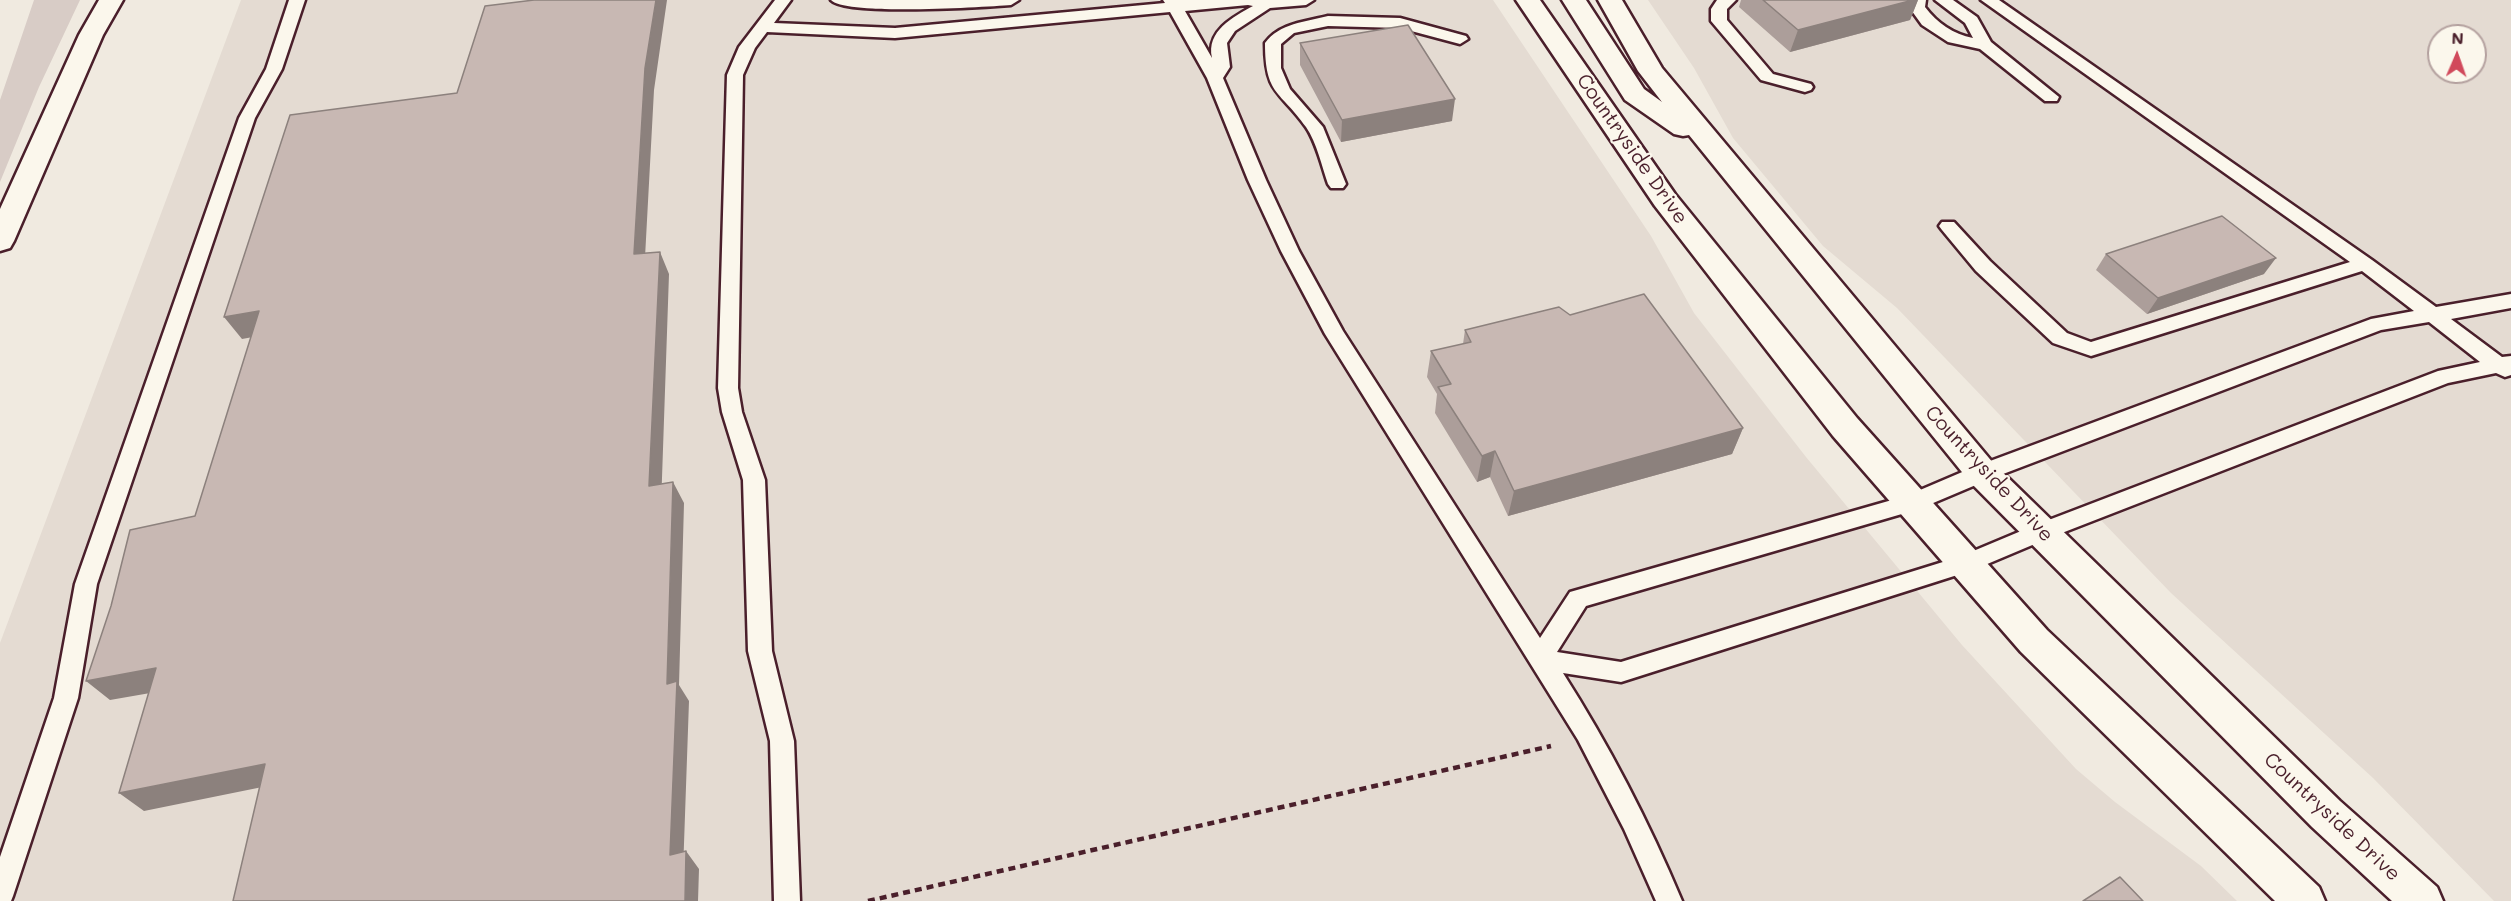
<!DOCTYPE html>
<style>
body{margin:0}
#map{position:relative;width:2511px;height:901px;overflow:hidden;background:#f0eae0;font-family:Mali,sans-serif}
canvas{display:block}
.north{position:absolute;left:2427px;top:24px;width:60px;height:60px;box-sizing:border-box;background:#fbf7ec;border:2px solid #b4a19f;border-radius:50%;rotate:2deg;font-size:16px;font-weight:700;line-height:24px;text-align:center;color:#4a1f2b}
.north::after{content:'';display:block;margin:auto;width:21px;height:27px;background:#d1495b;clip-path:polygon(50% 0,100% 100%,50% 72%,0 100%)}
</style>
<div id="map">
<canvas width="2511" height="901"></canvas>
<div class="north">N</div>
</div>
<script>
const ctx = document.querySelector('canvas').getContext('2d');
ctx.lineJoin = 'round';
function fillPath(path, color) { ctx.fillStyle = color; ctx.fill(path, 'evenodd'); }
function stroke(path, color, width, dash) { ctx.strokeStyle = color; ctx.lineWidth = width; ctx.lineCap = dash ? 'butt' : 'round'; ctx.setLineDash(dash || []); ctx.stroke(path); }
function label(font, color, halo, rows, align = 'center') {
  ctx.font = font + ' Mali,sans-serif'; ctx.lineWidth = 4.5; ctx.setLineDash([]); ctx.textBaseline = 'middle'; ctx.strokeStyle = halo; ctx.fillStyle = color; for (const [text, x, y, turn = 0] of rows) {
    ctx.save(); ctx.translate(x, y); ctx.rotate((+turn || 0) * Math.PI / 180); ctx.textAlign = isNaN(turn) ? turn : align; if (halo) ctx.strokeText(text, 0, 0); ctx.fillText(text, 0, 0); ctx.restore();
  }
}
fillPath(new Path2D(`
 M241 0H1493L1651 236 1694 313 1806 457 1962 645 2076 769 2115 802 2201 866 2237 901H0V643Z
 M1648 0H2511V901H2494L2373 778 2171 593 1897 308 1823 246 1733 138 1694 68ZM2439 36H2475V72H2439Z`), '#e4dbd2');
fillPath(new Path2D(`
 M34 0H80L39 87 0 182V100Z`), '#d8ccc6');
const service = new Path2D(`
 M289 0H305L282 69 255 118 97 584 78 698 13 896 11 901H0V857L54 698 75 584 239 118 266 69Z
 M775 0H791L774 23 895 28 1165 3 1163 0H1314L1306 5 1270 8 1235 31 1227 43 1230 67 1223 78 1266 180 1299 251 1343 331 1540 638 1570 592 1906 496 1974 467 2371 319 2414 311 2362 271 2091 356 2053 343 1976 271 1942 230 1939 226 1942 222H1954L1990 261 2067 333 2091 342 2350 262 1981 0H1999L2372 260 2436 307 2511 294V308L2451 319 2502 357 2511 356V375L2505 377 2496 373 2448 383 2049 538 1973 570 1621 682 1563 673C1609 745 1649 822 1682 901H1656L1624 829 1578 740 1325 334 1281 251 1248 180 1207 78 1170 12 895 38 767 32 755 48 743 75 738 388 742 412 765 480 772 651 794 741 800 901H774L770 741 748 651 743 480 722 412 718 388 727 75 739 47ZM1248 5 1253 6C1233 17 1206 31 1212 58L1185 11ZM2429 322 2480 362 2438 371 2033 526 1959 557 1621 662 1557 652 1586 606 1919 509 1990 479 2381 330Z
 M831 0H1019L1011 5C984 7 845 16 831 0Z
 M1717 0H1736L1727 9V20L1773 74 1811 84 1813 87 1811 90 1805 92 1761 80 1711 21V9Z
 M1910 0H1926L1925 7C1937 23 1953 34 1973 38L1965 23 1935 0H1953L1977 17 1991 42 2059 97 2057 101H2045L1980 49 1948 42 1922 25 1909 7Z
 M1328 16 1400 18 1466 36 1468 39 1460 44 1400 28 1328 26 1294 33 1281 44V68L1290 89 1323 127 1346 184 1343 188H1331L1328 184C1322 167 1317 143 1306 127 1280 90 1265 96 1265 43 1280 23 1305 22 1328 16Z`);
const tertiary = new Path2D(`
 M1516 0H1540L1675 194 1857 418 2047 630 2319 887 2325 901H2275L2021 652 1833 436 1655 206Z
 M1562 0H1586L1644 89 1662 102 1638 71 1598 0H1622L1662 68 1994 464 2340 801 2437 887 2443 901H2392L2312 827 1970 482 1689 135 1683 136 1674 134 1625 100Z`);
const motorway = new Path2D(`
 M99 0H123L103 35 14 241 10 248 0 251V209L79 35Z`);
stroke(service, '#4a1f2b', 5);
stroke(tertiary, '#4a1f2b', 5);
stroke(motorway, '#4a1f2b', 5);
stroke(new Path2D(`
 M868 901 1551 746`), '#4a1f2b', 4.5, [7, 5]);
fillPath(service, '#fbf7ec');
fillPath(tertiary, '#fbf7ec');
fillPath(motorway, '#fbf7ec');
fillPath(new Path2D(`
 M1741 0H1918L1910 20 1790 52 1739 7Z
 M1300 43 1452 121 1341 142 1300 65Z
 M2106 254 2264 274 2147 314 2096 270Z
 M1570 315 1743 428 1732 454 1508 516 1490 477 1477 482 1435 413 1437 394 1427 377 1431 351 1463 344 1465 330Z`), '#ac9e9a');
fillPath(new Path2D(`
 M656 0H667L654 90 644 276 634 254 645 68Z
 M1913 0H1918L1910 20 1790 52 1798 30Z
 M1455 99 1452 121 1341 142 1342 120Z
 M660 252 669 274 661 507 649 486Z
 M2276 258 2264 274 2147 314 2158 298Z
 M259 311 275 333 242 339 224 317Z
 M1743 428 1732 454 1508 516 1514 491Z
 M1495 451 1490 477 1477 482 1482 456Z
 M673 482 684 503 679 685 689 701 683 872 670 855 667 684Z
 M156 668 179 688 110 700 86 681Z
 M265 764 287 782 144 811 119 793Z
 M686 851 699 869 698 901H685Z`), '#8c817d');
const building = new Path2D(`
 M534 0H656L645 68 634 254 660 252 649 486 673 482 667 684 677 681 670 855 686 851 685 901H233L265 764 119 793 156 668 86 681 111 606 130 530 195 516 259 311 224 317 290 115 457 93 485 6Z
 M1763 0H1913L1798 30Z
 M1408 25 1455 99 1342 120 1300 43Z
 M2222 216 2276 258 2158 298 2106 254Z
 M1644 294 1743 428 1514 491 1495 451 1482 456 1438 387 1451 384 1431 351 1471 342 1465 330 1559 307 1570 315Z
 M2120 877 2143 901H2083Z`);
fillPath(building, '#c8b8b3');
stroke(building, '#8c817d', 1.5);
label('20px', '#4a1f2b', '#fbf7ec', [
 ["Countryside Drive",1632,149,55],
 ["Countryside Drive",1989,474,47],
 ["Countryside Drive",2332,817,43]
]);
</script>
